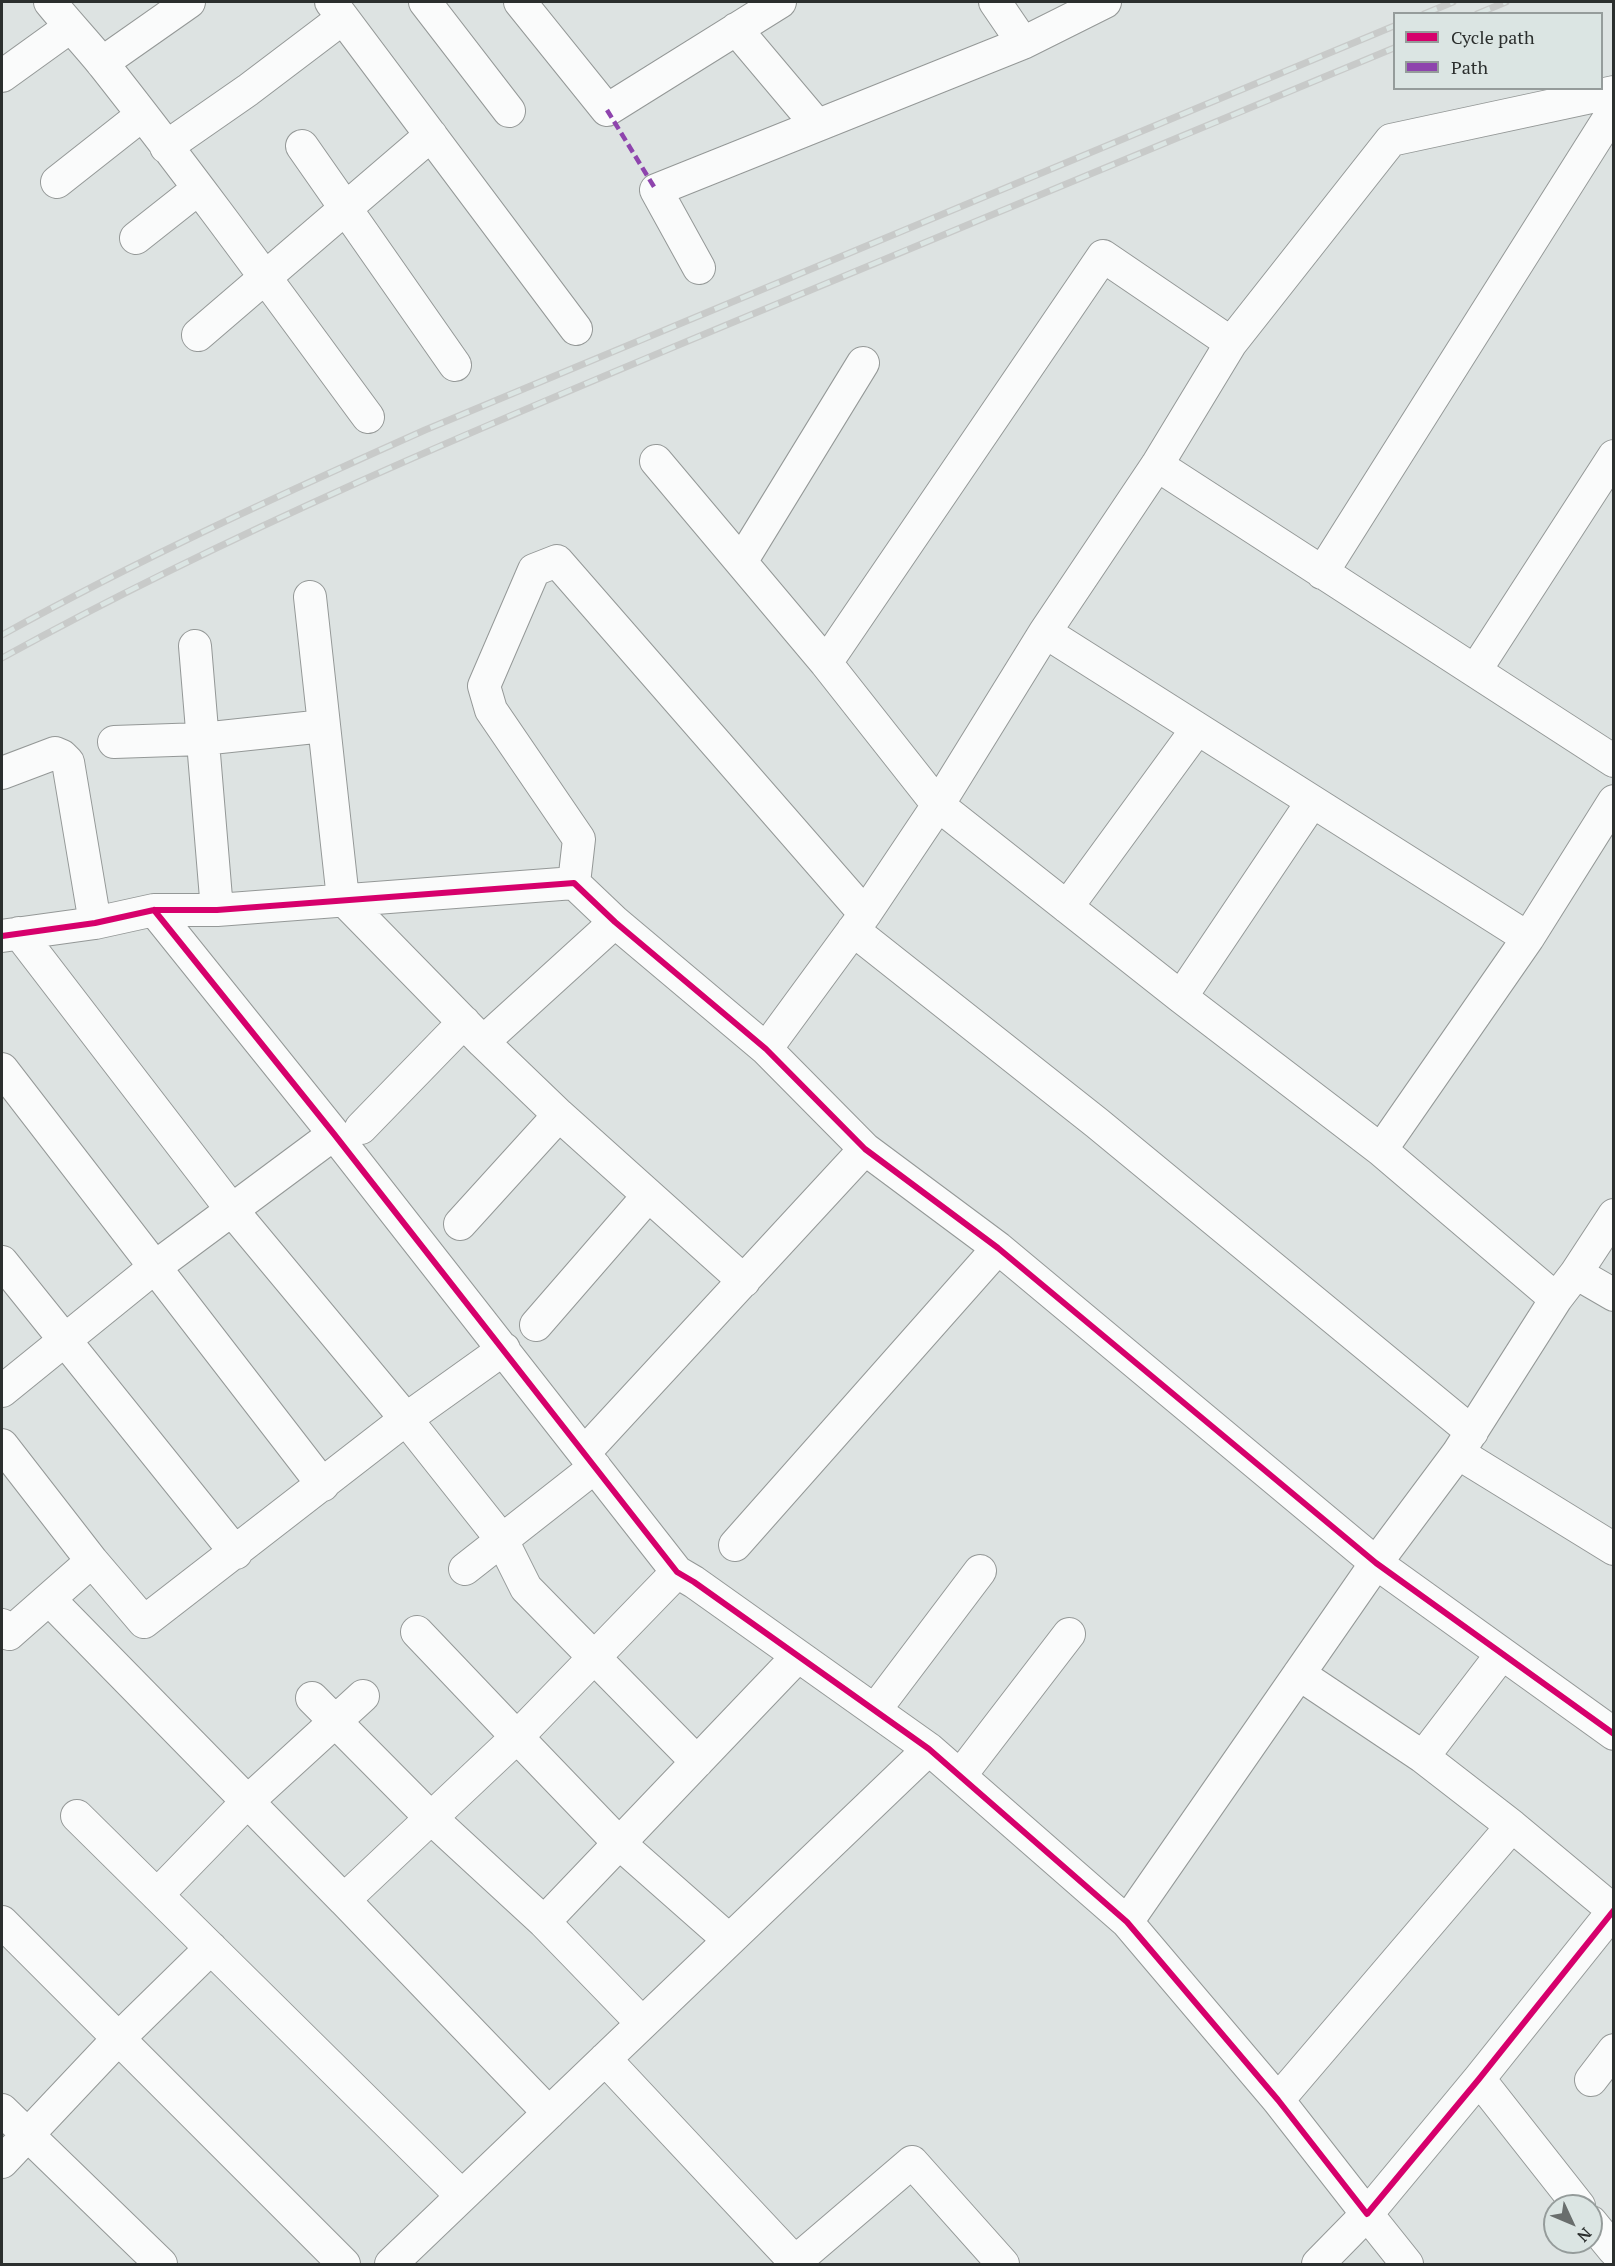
<!DOCTYPE html>
<style>
body{margin:0}
#map{position:relative;width:1615px;height:2266px;overflow:hidden;background:#dde3e2;font-family:"PT Serif",serif}
canvas{display:block}
.frame{position:absolute;inset:0;border:3px solid #2b2f2e;pointer-events:none}
.legend{position:absolute;left:1393px;top:12px;width:210px;height:78px;box-sizing:border-box;background:#dbe5e3;border:2px solid #959c9b;margin:0;padding:8px 10px;list-style:none;font-size:18px;color:#2b2f2e}
.legend li{display:flex;align-items:center;gap:12px;height:30px}
.legend b{width:30px;border:2px solid #959c9b}
.north{position:absolute;left:1543px;top:2194px;width:60px;height:60px;box-sizing:border-box;background:#dbe5e3;border:2px solid #959c9b;border-radius:50%;rotate:134deg;font-size:16px;font-weight:700;line-height:24px;text-align:center;color:#2b2f2e}
.north::after{content:'';display:block;margin:auto;width:21px;height:27px;background:#696e6d;clip-path:polygon(50% 0,100% 100%,50% 72%,0 100%)}
</style>
<div id="map">
<canvas width="1615" height="2266"></canvas>
<div class="frame"></div>
<ul class="legend">
<li><b style="height:8px;background:#d6006c"></b>Cycle path</li>
<li><b style="height:8px;background:#8e44ad"></b>Path</li>
</ul>
<div class="north">N</div>
</div>
<script>
const ctx = document.querySelector('canvas').getContext('2d');
ctx.lineJoin = 'round';
function stroke(path, color, width, dash) { ctx.strokeStyle = color; ctx.lineWidth = width; ctx.lineCap = dash ? 'butt' : 'round'; ctx.setLineDash(dash || []); ctx.stroke(path); }
const minor = new Path2D(`
 M50 2C67 23 86 43 103 64 194 179 281 299 368 417
 M331 2 576 329
 M425 2 509 111
 M520 2 607 110 780 2
 M995 2 1023 43
 M736 29 817 125
 M102 63 189 2
 M2 76 70 27
 M302 146 455 365
 M166 147 248 90 343 18
 M57 182 142 115
 M136 238 198 189
 M699 268 656 190 1023 43 1105 2
 M198 335 431 135
 M656 461 826 663 938 805 1181 997 1381 1150 1556 1299
 M1157 465 1614 761
 M741 562 863 363
 M1322 573 1614 110
 M310 597 343 899 483 1042 559 1115 744 1281
 M1045 632 1528 938
 M195 646 217 910
 M826 663 1103 256 1231 343
 M1475 671 1614 456
 M114 742 202 739 324 726
 M2 773 55 753 62 756 68 762 95 923
 M574 883 579 839 491 710 484 686 534 570 557 561 865 914
 M1067 907 1197 729
 M154 910 334 1134 677 1572 694 1582 929 1749 1127 1922 1278 2100 1367 2214 1479 2079 1614 1910
 M853 930 1097 1123 1472 1432
 M19 933 231 1209 406 1419 504 1349
 M2 936 95 923 154 910H217L574 883 615 922 766 1049 865 1149 998 1248 1376 1563 1614 1734
 M1181 997 1312 802
 M483 1042 615 922
 M766 1049 865 914 938 805 1045 632 1157 465 1231 343 1391 140 1614 92
 M2 1069 323 1485
 M361 1128 464 1022
 M1381 1150 1528 938 1614 801
 M460 1224 559 1115
 M2 1262 236 1553
 M1576 1273 1614 1295
 M536 1325 648 1196
 M2 1391 155 1267 334 1134
 M2 1445 92 1561
 M584 1453 865 1149
 M1458 1453 1614 1549
 M735 1545 998 1248
 M465 1569 595 1467
 M677 1572 517 1737 619 1843 729 1940
 M49 1599 344 1900 517 1737 417 1632
 M2 1625 9 1634 92 1561 144 1622 406 1419 502 1540 526 1588 697 1762
 M1501 1655 1423 1757 1512 1826 1614 1911
 M1299 1674 1423 1757
 M312 1698 430 1817 544 1922 642 2023
 M875 1710 980 1571
 M960 1776 1069 1634
 M77 1816 462 2196
 M157 1895 247 1802 363 1696
 M344 1900 549 2113
 M2 1922 344 2264
 M544 1922 798 1656
 M1127 1922 1376 1563 1458 1453 1556 1299 1576 1273 1614 1215
 M605 2059 797 2264
 M1479 2079 1579 2206
 M1591 2080 1614 2050
 M1278 2100 1512 1826
 M2 2110 161 2264
 M2 2162 118 2039 211 1948
 M1591 2222 1614 2250
 M795 2262 912 2162 1003 2264
 M391 2264 929 1749
 M1318 2264 1367 2214 1407 2264`);
stroke(minor, '#949897', 34);
stroke(minor, '#fafbfb', 32);
const rail = new Path2D(`
 M1424 14 1453 2
 M1477 14 1506 2
 M2 635C139 559 282 494 425 430L1394 26
 M2 658C234 530 479 428 724 326 947 233 1171 141 1394 48`);
stroke(rail, '#c8cac9', 7);
stroke(rail, '#dbe5e3', 4.5, [14]);
stroke(new Path2D(`
 M607 110 656 190`), '#8e44ad', 4.5, [9, 4.5]);
stroke(new Path2D(`
 M154 910 334 1134 677 1572 694 1582 929 1749 1127 1922 1278 2100 1367 2214 1479 2079 1614 1910
 M2 936 95 923 154 910H217L574 883 615 922 766 1049 865 1149 998 1248 1376 1563 1614 1734`), '#d6006c', 6);
</script>
